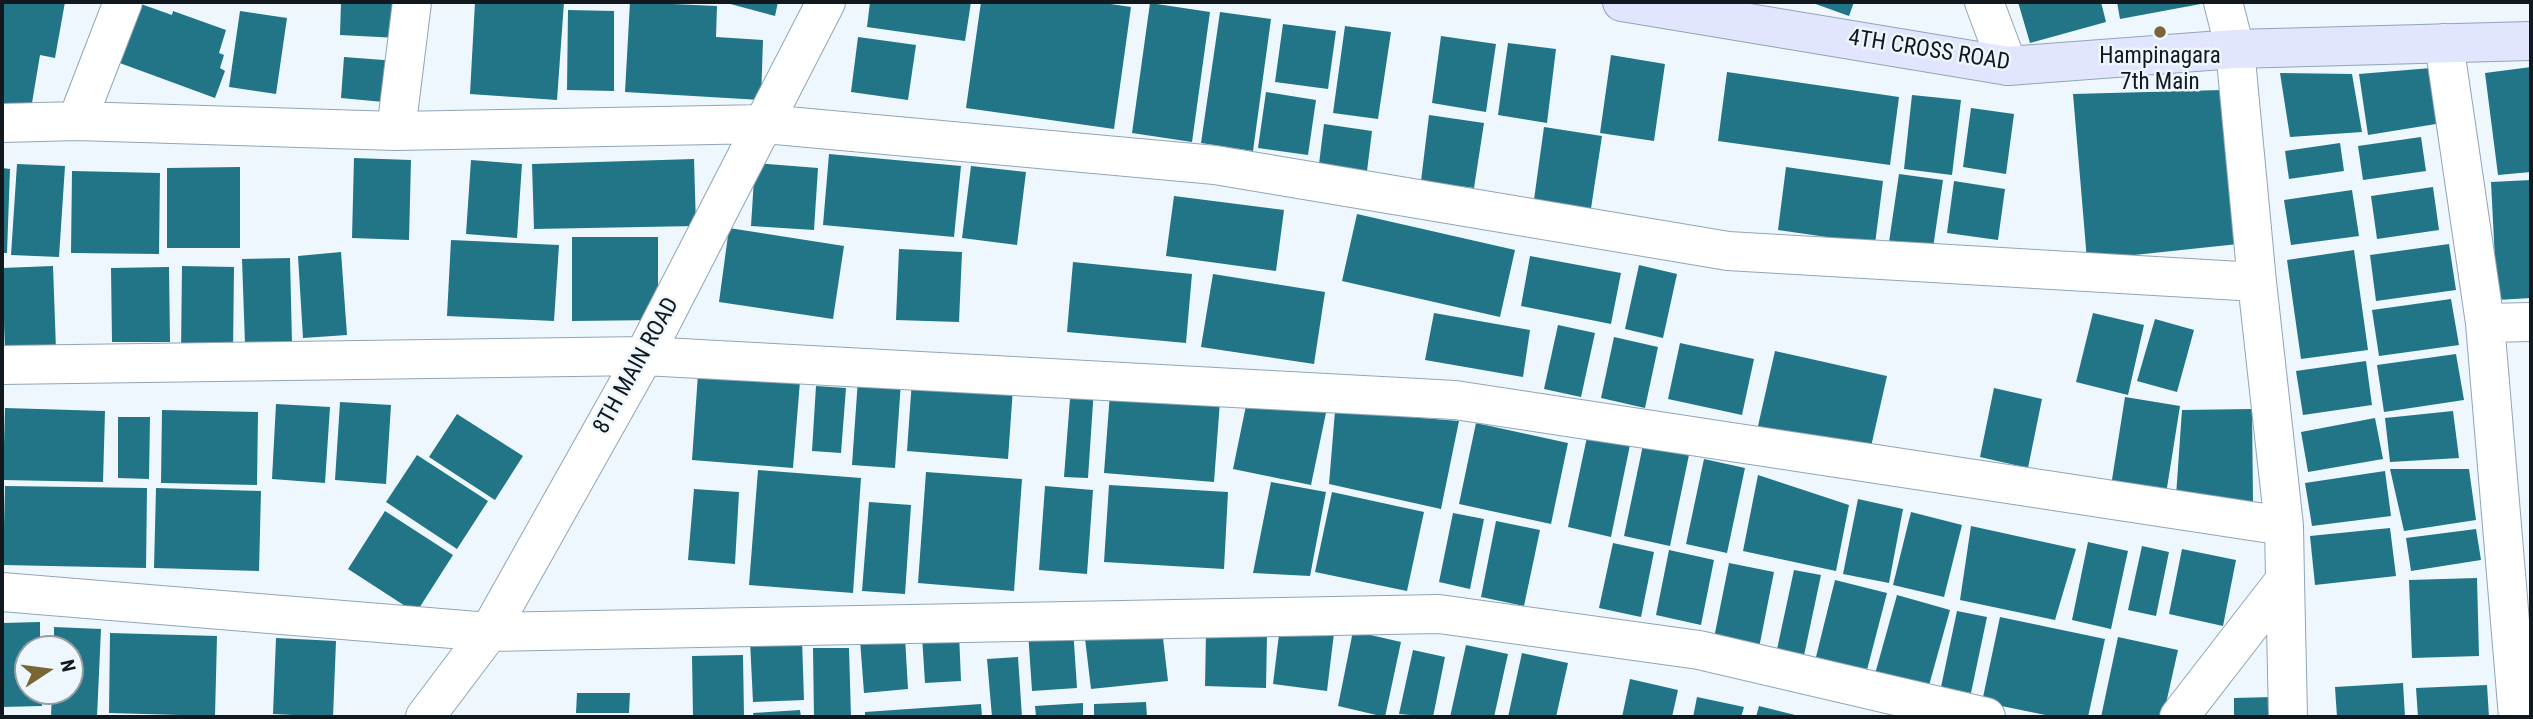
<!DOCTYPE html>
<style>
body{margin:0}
#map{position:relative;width:2533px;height:719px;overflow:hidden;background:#eef7fe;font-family:"Roboto Condensed",sans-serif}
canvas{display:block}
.frame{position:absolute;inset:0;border:4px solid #11181e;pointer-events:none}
.north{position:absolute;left:14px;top:635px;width:70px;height:70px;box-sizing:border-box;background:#eef7fe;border:2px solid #969ea4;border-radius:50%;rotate:77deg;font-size:19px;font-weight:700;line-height:28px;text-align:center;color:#11181e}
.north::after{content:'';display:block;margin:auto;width:24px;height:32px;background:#796634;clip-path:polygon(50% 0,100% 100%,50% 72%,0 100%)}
</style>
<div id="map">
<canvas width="2533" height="719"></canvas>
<div class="frame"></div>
<div class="north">N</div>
</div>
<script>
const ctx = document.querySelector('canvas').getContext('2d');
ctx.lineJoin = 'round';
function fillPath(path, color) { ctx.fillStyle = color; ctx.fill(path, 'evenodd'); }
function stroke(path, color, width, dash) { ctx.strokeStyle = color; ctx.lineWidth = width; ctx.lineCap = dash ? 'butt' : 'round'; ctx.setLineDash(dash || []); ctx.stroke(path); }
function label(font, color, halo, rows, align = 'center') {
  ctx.font = font + ' "Roboto Condensed",sans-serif'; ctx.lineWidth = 5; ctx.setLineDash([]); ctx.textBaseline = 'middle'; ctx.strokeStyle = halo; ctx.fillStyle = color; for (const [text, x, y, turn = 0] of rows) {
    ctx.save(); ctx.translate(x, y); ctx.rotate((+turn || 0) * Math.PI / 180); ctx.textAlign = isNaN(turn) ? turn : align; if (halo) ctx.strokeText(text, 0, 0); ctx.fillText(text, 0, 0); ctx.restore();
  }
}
fillPath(new Path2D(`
 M2 2H65L55 58 40 55 32 103H2Z
 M341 2H399L398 38 340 35Z
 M475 2H564L557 100 470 94Z
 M630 2 717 6 716 37 763 40 761 100 625 92Z
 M723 2H778L775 16Z
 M870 2H971L965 41 867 27Z
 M981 2H1097L1131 7 1114 129 966 108Z
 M1810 2H1854L1849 16Z
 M2018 2H2101L2106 22 2030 43Z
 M2117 2H2205L2206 3 2120 19Z
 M138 3 172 15 173 11 226 30 219 53 224 55 220 68 225 71 215 98 117 62Z
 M1150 3 1210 12 1192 142 1132 133Z
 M568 10 614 11V91L567 90Z
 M240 11 287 18 276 94 229 87Z
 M1220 12 1271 19 1253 151 1201 143Z
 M1283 24 1336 31 1328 89 1275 82Z
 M1345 26 1391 32 1378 119 1333 113Z
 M1441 36 1496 44 1486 112 1432 103Z
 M858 37 916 45 908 100 851 92Z
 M1508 43 1556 49 1547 123 1498 115Z
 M1611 55 1665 64 1654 141 1600 133Z
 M344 57 397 61 394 103 341 98Z
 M2531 67V172L2498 175 2485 73Z
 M2431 68 2442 123 2368 135 2359 74Z
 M1727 72 1899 97 1890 165 1718 141Z
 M2280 73 2352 74 2362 132 2290 137Z
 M2222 90 2238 244 2087 260 2073 94Z
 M1266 92 1316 100 1308 155 1258 148Z
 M1912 95 1961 100 1952 175 1904 169Z
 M1971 108 2014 114 2006 174 1963 167Z
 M1429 115 1484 123 1474 188 1421 181Z
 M1324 124 1372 131 1367 171 1319 164Z
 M1544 127 1602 136 1590 215 1533 207Z
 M2421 137 2426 171 2363 180 2358 146Z
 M2340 143 2344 171 2289 179 2285 151Z
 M829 154 961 166 954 237 823 225Z
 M354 158 411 160 409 240 352 238Z
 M694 159 696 226 534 229 532 164Z
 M471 160 522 164 517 238 466 234Z
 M755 163 818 168 814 230 751 226Z
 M17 164 65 166 59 257 11 255Z
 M971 166 1026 172 1017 245 962 238Z
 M240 167V248H167V168Z
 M1786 167 1883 181 1875 244 1778 230Z
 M2 168 10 169 7 253H2Z
 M72 171 160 173 159 254 71 253Z
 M1899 174 1943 180 1933 248 1889 242Z
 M2531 180V298L2497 300 2491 182Z
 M1954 181 2005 189 1998 240 1947 233Z
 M2433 187 2439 230 2377 239 2371 196Z
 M2352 190 2359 236 2291 245 2284 200Z
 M1174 196 1284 210 1276 271 1166 256Z
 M1357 214 1515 250 1500 317 1342 281Z
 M729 228 844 246 833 319 719 302Z
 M572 237H658V320L572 321Z
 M451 240 559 245 554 321 447 316Z
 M2449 244 2456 290 2376 301 2370 255Z
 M899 249 962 252 959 322 896 320Z
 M2354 250 2368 350 2301 359 2287 260Z
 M341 252 347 335 303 338 298 256Z
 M1530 256 1621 273 1611 324 1521 306Z
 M290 258 292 343 245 344 242 259Z
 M1073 262 1192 274 1186 343 1067 332Z
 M1639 265 1677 274 1663 338 1625 329Z
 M53 266 56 350 5 351 2 268Z
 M182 266 234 267 233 354 181 353Z
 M169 267 170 342H112L111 268Z
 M1213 274 1325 292 1314 364 1201 347Z
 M2451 299 2459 345 2379 356 2372 310Z
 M1434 313 1530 330 1523 377 1425 360Z
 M2093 313 2144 325 2128 395 2076 382Z
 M2155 319 2194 330 2177 392 2137 381Z
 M1558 325 1595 333 1581 397 1544 389Z
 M1614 337 1658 347 1645 408 1601 398Z
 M1680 343 1754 359 1742 415 1668 399Z
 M1775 351 1887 376 1870 451 1758 426Z
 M2456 354 2464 400 2384 412 2377 365Z
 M2366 361 2372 405 2303 415 2296 371Z
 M698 374 800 381 793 468 692 460Z
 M858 379 901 382 895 468 852 465Z
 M912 380 1013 388 1008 459 907 451Z
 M816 386 846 388 841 453 812 451Z
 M1071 386 1094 388 1088 478 1064 477Z
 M1994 388 2042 399 2028 468 1980 457Z
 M1249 391 1327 408 1311 485 1233 469Z
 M1110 393 1220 401 1214 482 1104 473Z
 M2125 397 2180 406 2166 494 2111 486Z
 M340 402 391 405 386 484 335 480Z
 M276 404 330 407 325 483 272 479Z
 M5 408 105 411 103 482 3 480Z
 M2252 409 2253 502 2176 496 2182 410Z
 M162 410 258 412 257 485 161 483Z
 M1335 411 1459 421 1441 509 1329 484Z
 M2453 411 2459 458 2390 462 2385 418Z
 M457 414 523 456 495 500 429 457Z
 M118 417H150L149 479 118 478Z
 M2375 418 2383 459 2308 472 2301 432Z
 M1476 423 1568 443 1551 524 1459 504Z
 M1587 437 1630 445 1611 537 1568 527Z
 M1643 445 1689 455 1670 546 1624 536Z
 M417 455 488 501 457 549 386 502Z
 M1704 459 1745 468 1727 553 1686 544Z
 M2390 469H2469L2476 520 2404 531Z
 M758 470 861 478 853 593 749 585Z
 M2385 471 2391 516 2312 526 2305 483Z
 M926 472 1022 479 1014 591 918 583Z
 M1758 475 1849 505 1836 571 1743 551Z
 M1271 482 1326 492 1310 576 1253 573Z
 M1109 485 1228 492 1224 569 1104 562Z
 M5 486 147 488 146 568 3 565Z
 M1045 486 1093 490 1087 574 1039 570Z
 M156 488 261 491 259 571 154 568Z
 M694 489 739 492 735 564 688 560Z
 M1332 492 1424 512 1407 591 1315 572Z
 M1858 499 1903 509 1889 583 1843 574Z
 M869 502 911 505 905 594 862 591Z
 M385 511 453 555 416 613 348 569Z
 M1911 512 1962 525 1944 597 1893 585Z
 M1453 513 1484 519 1470 589 1439 582Z
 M1496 521 1540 530 1524 606 1481 597Z
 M1971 526 2076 549 2055 620 1960 600Z
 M2390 528 2396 576 2315 585 2310 536Z
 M2476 529 2481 560 2411 571 2406 538Z
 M2088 542 2128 551 2111 629 2072 620Z
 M1613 543 1654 552 1641 617 1599 608Z
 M2142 546 2169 552 2156 616 2128 610Z
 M2182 549 2236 560 2223 626 2169 614Z
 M1669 550 1714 560 1701 625 1656 615Z
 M1729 563 1774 572 1759 648 1714 638Z
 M1794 570 1821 575 1803 660 1776 654Z
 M2477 578 2479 656 2412 658 2409 580Z
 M1835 580 1887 593 1867 670 1816 657Z
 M1897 595 1950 610 1928 689 1875 674Z
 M1957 611 1987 617 1971 693 1941 687Z
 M2000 617 2105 639 2088 717H2055L1982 702Z
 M1161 621 1168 681 1091 689 1084 630Z
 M40 622V649H28V691H41L42 706 2 707V623Z
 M1280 626 1334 633 1327 691 1273 684Z
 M54 627 101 629 97 717H51L52 691H70V649H54Z
 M1073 628 1077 688 1032 691 1028 631Z
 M1353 631 1401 642 1385 717 1338 706Z
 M110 633 217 636 215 716 109 713Z
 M959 633 961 681 925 683 922 636Z
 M1206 633 1267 634 1266 688 1205 686Z
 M905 637 908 689 864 693 860 640Z
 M2118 637 2178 650 2163 717H2101Z
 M276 638 336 641 333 717 273 714Z
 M802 639 804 700 753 702 750 641Z
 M1466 645 1508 654 1494 717H1450Z
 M813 648H849L851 717H814Z
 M1413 650 1445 657 1433 717 1399 714Z
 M1522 653 1568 663 1556 717H1508Z
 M743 655 744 717H693L692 656Z
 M1018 657 1022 717H992L987 659Z
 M1630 679 1678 690 1672 717H1622Z
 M2403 683 2405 717H2337L2335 687Z
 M2487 685 2489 717H2418L2416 688Z
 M577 693H630L629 713H576Z
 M1697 697 1744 707 1741 717H1693Z
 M2273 697V717H2234V698Z
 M1146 702 1147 717H1094V704Z
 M1083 703V717H1036L1035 706Z
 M981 704 982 717H865V712Z
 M1759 706 1799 716V717H1756Z
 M800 710 801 717H754L753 713Z`), '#217586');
const minor = new Path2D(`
 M1984 2 2008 66
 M2444 43 2485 323 2518 717
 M77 121 123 2
 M2 123 77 121 396 131 765 124 1215 165 1728 251 2257 282
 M396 131 412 2
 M2485 323 2531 322
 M2 365 644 356 1455 400 2284 526
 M2285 580 2288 717
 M2 592 489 632 1439 614 1699 650 1986 717
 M425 717 489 632 644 356 826 2
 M2179 717 2285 580 2284 526 2257 282 2235 49 2223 2`);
const secondary = new Path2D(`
 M1622 2 2008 66 2235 49 2531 41`);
stroke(minor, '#91a5b6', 40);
stroke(secondary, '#91a5b6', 40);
stroke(minor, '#fff', 38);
stroke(secondary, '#e1e5fe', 38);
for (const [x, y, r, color] of [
 [2160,32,7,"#796634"]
]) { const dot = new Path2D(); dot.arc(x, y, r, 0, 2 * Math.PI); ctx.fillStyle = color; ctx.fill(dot); stroke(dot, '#eef7fe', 2.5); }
label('23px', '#11181e', '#eef7fe', [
 ["4TH CROSS ROAD",1929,51,9],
 ["8TH MAIN ROAD",637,366,-61]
]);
label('23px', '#11181e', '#eef7fe', [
 ["Hampinagara",2160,57],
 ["7th Main",2160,83]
]);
</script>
